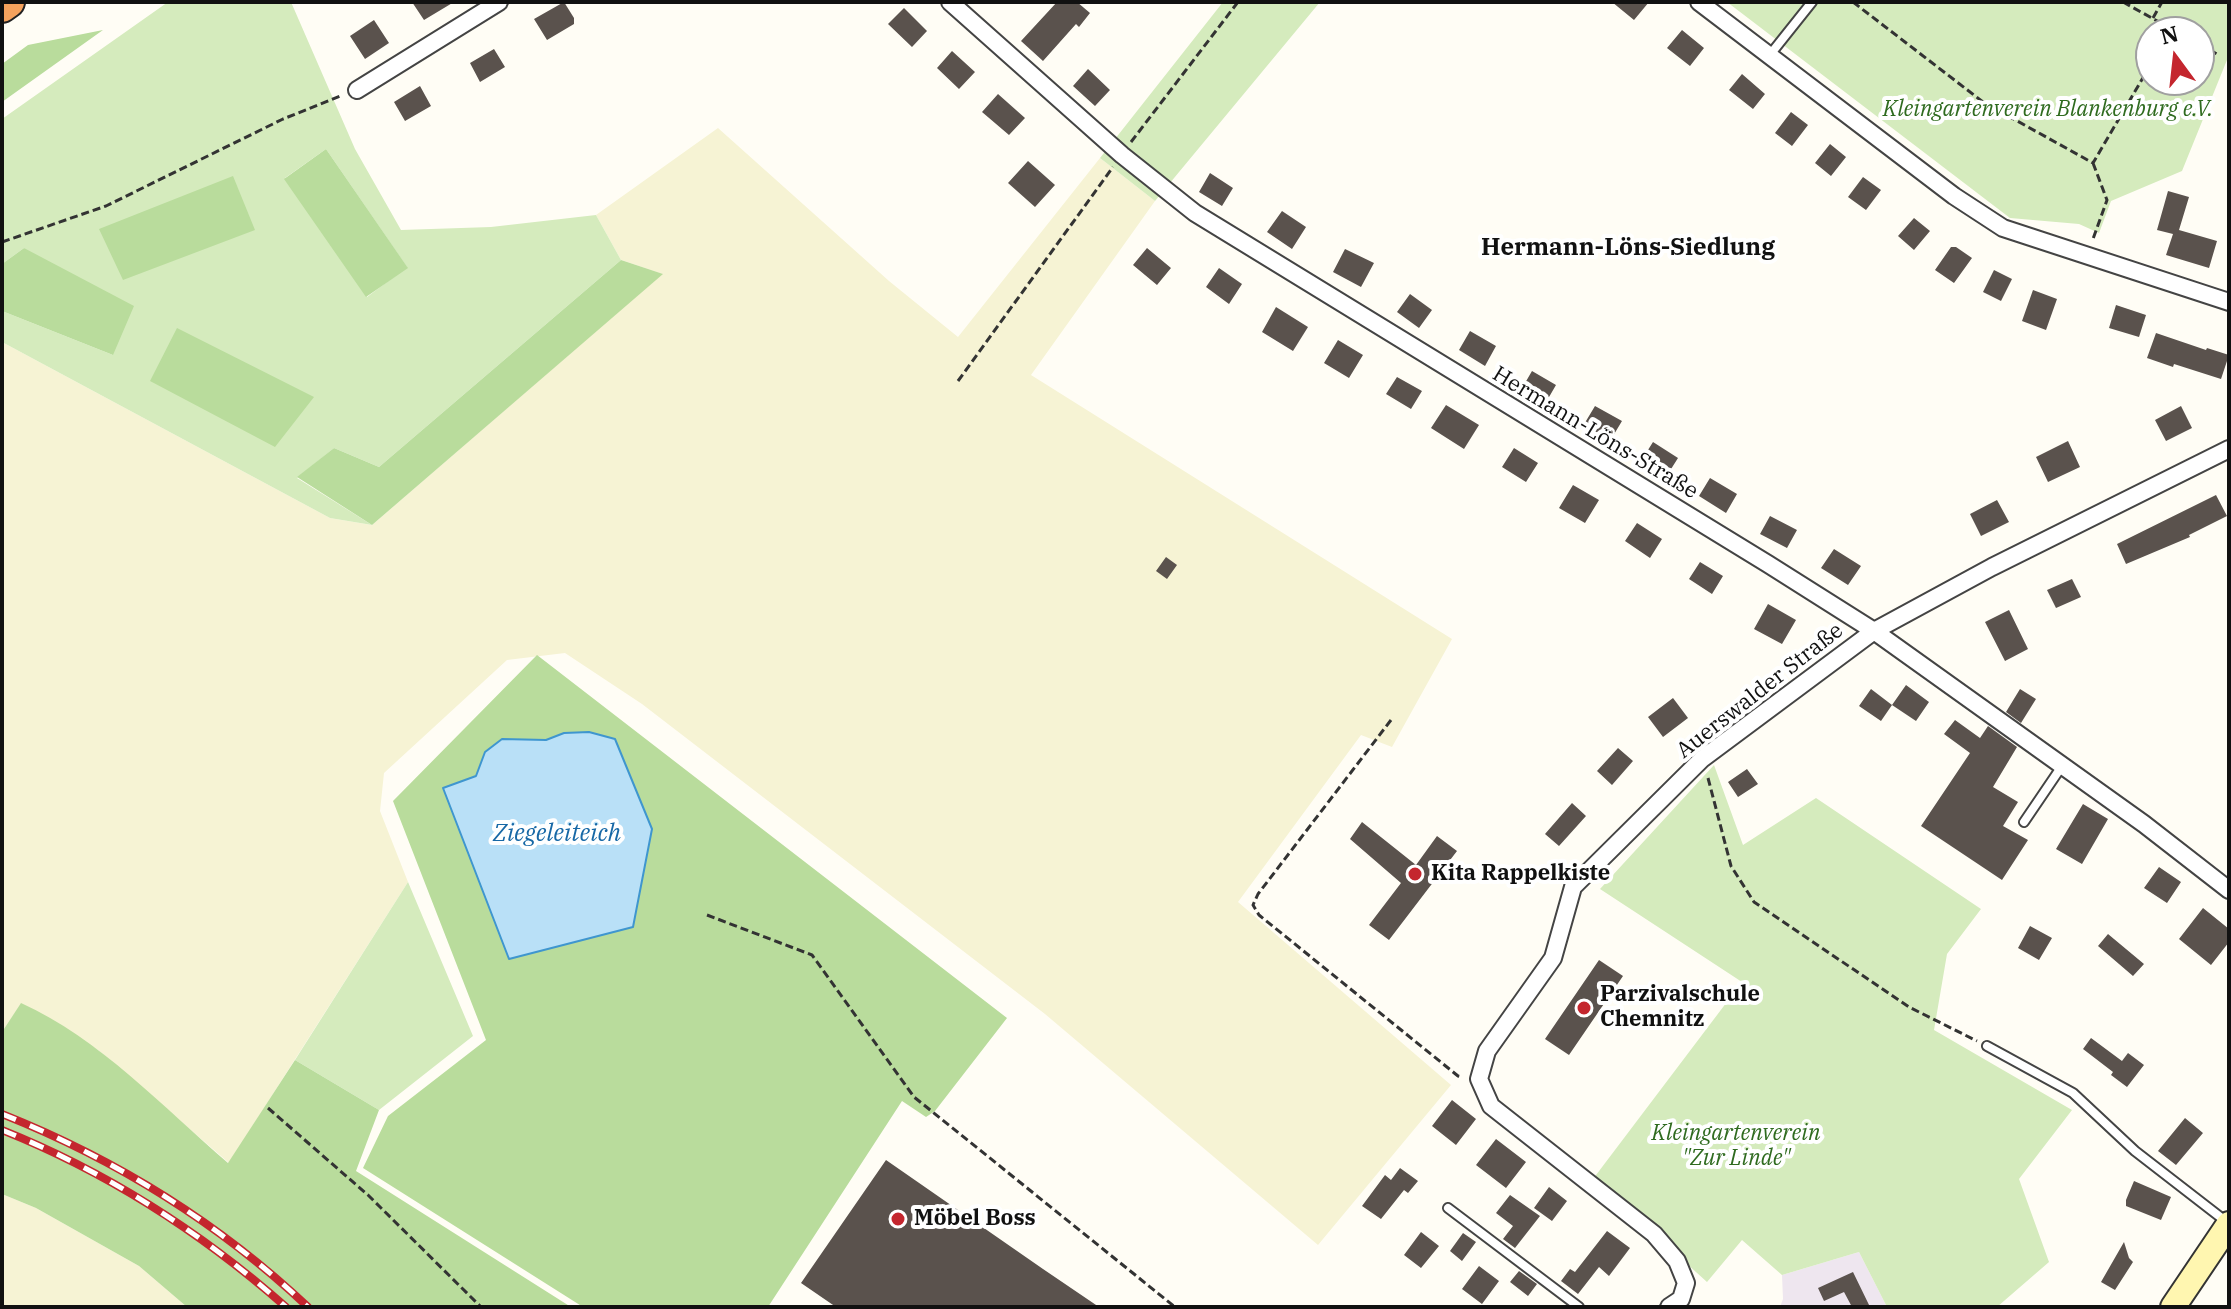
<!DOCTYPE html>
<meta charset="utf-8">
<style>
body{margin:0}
#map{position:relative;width:2231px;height:1309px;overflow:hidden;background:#fffdf5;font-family:"IBM Plex Serif",serif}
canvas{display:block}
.frame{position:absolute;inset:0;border:4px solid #111;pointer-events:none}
.north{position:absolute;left:2135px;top:16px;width:80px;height:80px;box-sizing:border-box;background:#fff;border:2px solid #a0a0a0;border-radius:50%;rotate:345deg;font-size:22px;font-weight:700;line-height:32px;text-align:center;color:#111}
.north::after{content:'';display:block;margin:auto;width:28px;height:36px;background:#c4262e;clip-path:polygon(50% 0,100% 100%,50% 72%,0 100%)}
</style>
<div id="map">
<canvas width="2231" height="1309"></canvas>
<div class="frame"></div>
<div class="north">N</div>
</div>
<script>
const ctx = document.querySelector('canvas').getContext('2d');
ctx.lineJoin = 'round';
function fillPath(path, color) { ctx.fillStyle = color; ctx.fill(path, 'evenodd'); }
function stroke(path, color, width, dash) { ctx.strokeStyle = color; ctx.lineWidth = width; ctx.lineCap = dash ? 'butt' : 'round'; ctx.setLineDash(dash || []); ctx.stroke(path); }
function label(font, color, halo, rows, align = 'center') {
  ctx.font = font + ' "IBM Plex Serif",serif'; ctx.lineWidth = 8; ctx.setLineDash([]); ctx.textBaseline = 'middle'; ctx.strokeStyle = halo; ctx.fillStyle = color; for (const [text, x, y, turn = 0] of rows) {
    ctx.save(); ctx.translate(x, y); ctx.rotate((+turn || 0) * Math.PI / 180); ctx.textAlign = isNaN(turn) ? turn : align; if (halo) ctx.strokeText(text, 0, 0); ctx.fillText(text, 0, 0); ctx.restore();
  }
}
fillPath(new Path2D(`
 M1859 1252 1887 1307H1780L1783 1299 1782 1275Z`), '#eee6ef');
fillPath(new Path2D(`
 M718 128 889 281 958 337 1100 158 1155 201 1031 375 1452 639 1392 747 1361 735 1238 902 1451 1085 1318 1245 1045 1014 642 704 565 653 507 660 384 773 380 811 408 882 229 1163 98 1050 21 1004 2 1032V342L330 518 372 525 662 274 621 260 596 215Z
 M2 1194 36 1208 139 1266 187 1307H2Z`), '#f6f3d4');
fillPath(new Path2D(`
 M168 2H291L355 149 401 230 491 227 596 215 621 260 379 467 334 448 297 478 372 525 330 518 2 342V311L113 355 24 248 2 264V119ZM326 149 407 267 367 297 285 178Z
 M1223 2H1320L1155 201 1100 158Z
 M1727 2H2229V55L2182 171 2111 201 2099 233 2079 224 2010 218ZM2151 32H2199V80H2151Z
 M1714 765 1743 845 1816 798 1981 909 1947 954 1934 1030 2072 1110 2019 1179 2049 1262 1997 1307H1887L1859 1252 1782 1275 1742 1240 1707 1282 1654 1234 1590 1183 1742 982 1600 889Z
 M408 882 473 1036 379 1110 295 1060Z`), '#d5ebbd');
fillPath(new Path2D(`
 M103 30 2 102V64L28 45Z
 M326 149 408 268 366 297 284 179Z
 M233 176 255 230 123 280 99 229Z
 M24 248 134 306 113 355 2 311V264Z
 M621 260 663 274 372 525 297 477 334 448 379 467Z
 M177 328 314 397 275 447 150 381Z
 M537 655 1007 1018 935 1111 926 1117 902 1101 768 1307H583L363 1168 388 1116 486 1040 393 801ZM589 732 615 739 443 789 476 776 485 752 502 739 546 740 564 733Z
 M21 1003C99 1038 164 1108 228 1163L295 1060 379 1110 356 1171 571 1307H187L139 1266 36 1208 2 1194V1032Z`), '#b9dc9c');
const water = new Path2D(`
 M589 732 615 739 652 829 633 927 509 959 443 788 476 776 485 752 502 739 546 740 564 733Z`);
fillPath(water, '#b9e0f7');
stroke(water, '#3f96cf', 2);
fillPath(new Path2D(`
 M412 2H454L424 20Z
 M564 2 574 18V24L547 40 534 19Z
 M1057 2H1077L1090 13 1079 27 1076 24 1043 61 1021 41Z
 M1612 2H1649L1634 20Z
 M904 8 927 31 912 47 888 24Z
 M374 20 389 43 365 59 350 36Z
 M1682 30 1704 48 1690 66 1667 48Z
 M494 49 505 67 480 82 470 63Z
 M952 51 975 72 959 89 937 68Z
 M1088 69 1110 90 1095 106 1073 86Z
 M1742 74 1765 94 1753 109 1729 90Z
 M420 86 431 106 405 121 394 102Z
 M998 94 1025 118 1009 135 982 112Z
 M1791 112 1808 125 1792 146 1775 133Z
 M1830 144 1846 157 1831 176 1815 163Z
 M1028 161 1055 185 1035 207 1008 183Z
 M1210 173 1233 188 1222 206 1199 192Z
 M1863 177 1881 190 1866 210 1848 197Z
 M2168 191 2189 197 2179 230 2217 241 2209 268 2166 255 2173 234 2157 230Z
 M1282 211 1306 227 1292 249 1267 232Z
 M1914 218 1930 231 1914 250 1898 236Z
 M1951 247H1956L1972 258 1954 283 1935 270Z
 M1147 248 1171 268 1157 285 1133 265Z
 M1345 249 1374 263 1361 287 1333 272Z
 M1219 268 1242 284 1229 304 1206 287Z
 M1994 270 2012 279 2001 301 1983 292Z
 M2033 290 2057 299 2046 330 2022 321Z
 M1410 294 1432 310 1419 328 1397 312Z
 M2116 305 2146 315 2139 337 2109 328Z
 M1276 307 1308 327 1293 351 1262 332Z
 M1470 331 1496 346 1485 366 1459 350Z
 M2156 333 2206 350 2207 348 2229 355 2221 379 2174 364 2173 367 2147 358Z
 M1338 340 1363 355 1349 378 1324 363Z
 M1532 371 1556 385 1545 404 1521 390Z
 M1397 377 1422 391 1411 409 1386 394Z
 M1446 405 1479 425 1464 449 1431 428Z
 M1595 406 1622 421 1610 441 1583 426Z
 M2181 406 2192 428 2166 441 2155 420Z
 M2068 441 2080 467 2048 482 2036 457Z
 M1653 442 1678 458 1666 477 1641 461Z
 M1514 448 1538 463 1526 482 1502 467Z
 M1710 478 1737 494 1726 513 1699 496Z
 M1573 485 1599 500 1585 523 1559 508Z
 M2216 495 2227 516 2189 535 2190 537 2126 564 2117 544Z
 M1997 500 2009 522 1981 536 1970 514Z
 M1770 516 1797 530 1787 548 1760 534Z
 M1637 523 1662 539 1650 558 1625 541Z
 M1834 549 1861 566 1848 585 1821 568Z
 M1166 557 1177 565 1167 579 1156 571Z
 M1700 562 1723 576 1712 594 1689 579Z
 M2072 579 2081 597 2056 608 2047 590Z
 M1768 604 1796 620 1782 644 1754 629Z
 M2009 610 2028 649 2005 661 1985 622Z
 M1906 685 1929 702 1916 721 1892 705Z
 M1871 689 1892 705 1881 721 1859 706Z
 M2020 689 2036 699 2021 723 2006 712Z
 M1673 698 1688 718 1663 737 1648 717Z
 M1955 720 1980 738 1988 726 2017 747 1993 787 2018 802 2003 826 2028 840 2002 880 1921 826 1970 753 1944 734Z
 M1618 748 1633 761 1612 785 1597 771Z
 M1747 769 1758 784 1738 797 1728 782Z
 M1572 803 1586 816 1559 846 1545 834Z
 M2083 804 2108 819 2082 864 2056 849Z
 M1362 822 1416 865 1437 836 1457 851 1389 940 1369 925 1401 883 1350 839Z
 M2159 867 2181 882 2167 903 2144 888Z
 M2203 908 2229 929V942L2211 965 2179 939Z
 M2030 926 2052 938 2039 960 2018 948Z
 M2108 934 2144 964 2133 976 2098 946Z
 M1599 960 1623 976 1569 1055 1545 1039Z
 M2091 1038 2122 1061 2128 1053 2144 1065 2127 1087 2111 1075 2113 1072 2083 1049Z
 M1452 1100 1476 1119 1456 1145 1432 1126Z
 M2185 1118 2203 1133 2176 1165 2158 1151Z
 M1496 1139 1526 1162 1506 1188 1476 1165Z
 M886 1160 1043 1269 1099 1307H836L801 1283Z
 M1400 1168 1418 1181 1408 1193 1404 1190 1381 1219 1362 1206 1385 1175 1391 1180Z
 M2134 1181 2171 1197 2161 1220 2126 1206V1200Z
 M1549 1187 1567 1201 1552 1221 1534 1208Z
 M1510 1195 1540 1216 1515 1248 1503 1239 1513 1226 1496 1213Z
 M1607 1231 1630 1248 1609 1276 1599 1267 1578 1294 1561 1281 1570 1269 1575 1272Z
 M1421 1232 1439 1246 1421 1268 1404 1255Z
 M1463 1233 1476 1242 1462 1261 1450 1251Z
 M2124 1242 2129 1258 2133 1262 2115 1290 2101 1282Z
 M1479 1266 1499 1281 1482 1304 1462 1289Z
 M1519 1271 1537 1284 1528 1296 1510 1282Z
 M1853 1272 1870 1307H1852L1844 1292 1824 1301 1818 1288Z`), '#5a524d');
const lane = new Path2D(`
 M1769 56 1812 2
 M2024 822 2062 766
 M1987 1046 2073 1093 2135 1151 2228 1223
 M1448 1208 1579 1307`);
const street = new Path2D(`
 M950 2 1122 155 1195 213 1768 564 1874 631 2144 824 2229 890
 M1699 2 1954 196 2003 228 2229 302
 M357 90 499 2
 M1669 1307 1681 1299 1686 1283 1677 1261 1654 1234 1491 1106 1479 1079 1487 1051 1553 958 1573 887 1702 759 1874 631 1992 567 2229 449`);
const secondary = new Path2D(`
 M2173 1307 2229 1224`);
const highway = new Path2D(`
 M2 7 9 2`);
stroke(lane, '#444', 12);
stroke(street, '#444', 20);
stroke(secondary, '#333', 28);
stroke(highway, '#222', 34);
stroke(new Path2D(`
 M1853 2 1983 102 2093 163 2151 64
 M2123 2 2177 32
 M2153 18 2162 2
 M2199 44 2217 54
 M1131 142 1238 2
 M2093 163 2107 200 2093 239
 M2 242 106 206 283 119 343 95
 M958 381 1113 167
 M1391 720 1258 894 1253 905 1259 915 1458 1076 1463 1077
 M1708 778 1731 866 1754 902 1909 1007 1977 1041
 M707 915 812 955 914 1097 1175 1307
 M268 1108 368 1195 481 1307`), '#333', 3, [8, 4]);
stroke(lane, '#fff', 8);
stroke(street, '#fff', 16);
stroke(secondary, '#fff6b0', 24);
stroke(highway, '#f5a25d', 30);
const rail = new Path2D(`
 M2 1114C115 1159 219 1223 308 1307
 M2 1130C107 1172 201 1232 286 1307`);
stroke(rail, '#c4262e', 8);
stroke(rail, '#fff', 5, [15]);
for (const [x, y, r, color] of [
 [1415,874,8,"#c4262e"],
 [1584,1008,8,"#c4262e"],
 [898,1219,8,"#c4262e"]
]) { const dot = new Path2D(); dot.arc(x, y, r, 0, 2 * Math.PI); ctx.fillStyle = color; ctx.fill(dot); stroke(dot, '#fff', 3); }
label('italic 22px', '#2f6b1f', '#fff', [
 ["Kleingartenverein Blankenburg e.V.",2048,110],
 ["Kleingartenverein",1736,1134],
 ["\"Zur Linde\"",1736,1159]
]);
label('22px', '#111', '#fff', [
 ["Hermann-Löns-Straße",1595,433,31],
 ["Auerswalder Straße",1760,691,-38]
]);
label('bold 22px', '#111', '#fff', [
 ["Kita Rappelkiste",1431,874],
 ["Parzivalschule",1600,995],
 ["Chemnitz",1600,1020],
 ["Möbel Boss",914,1219]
], 'left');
label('bold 24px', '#111', '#fff', [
 ["Hermann-Löns-Siedlung",1628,248]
]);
label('italic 24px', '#1768a6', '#fff', [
 ["Ziegeleiteich",557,834]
]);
</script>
